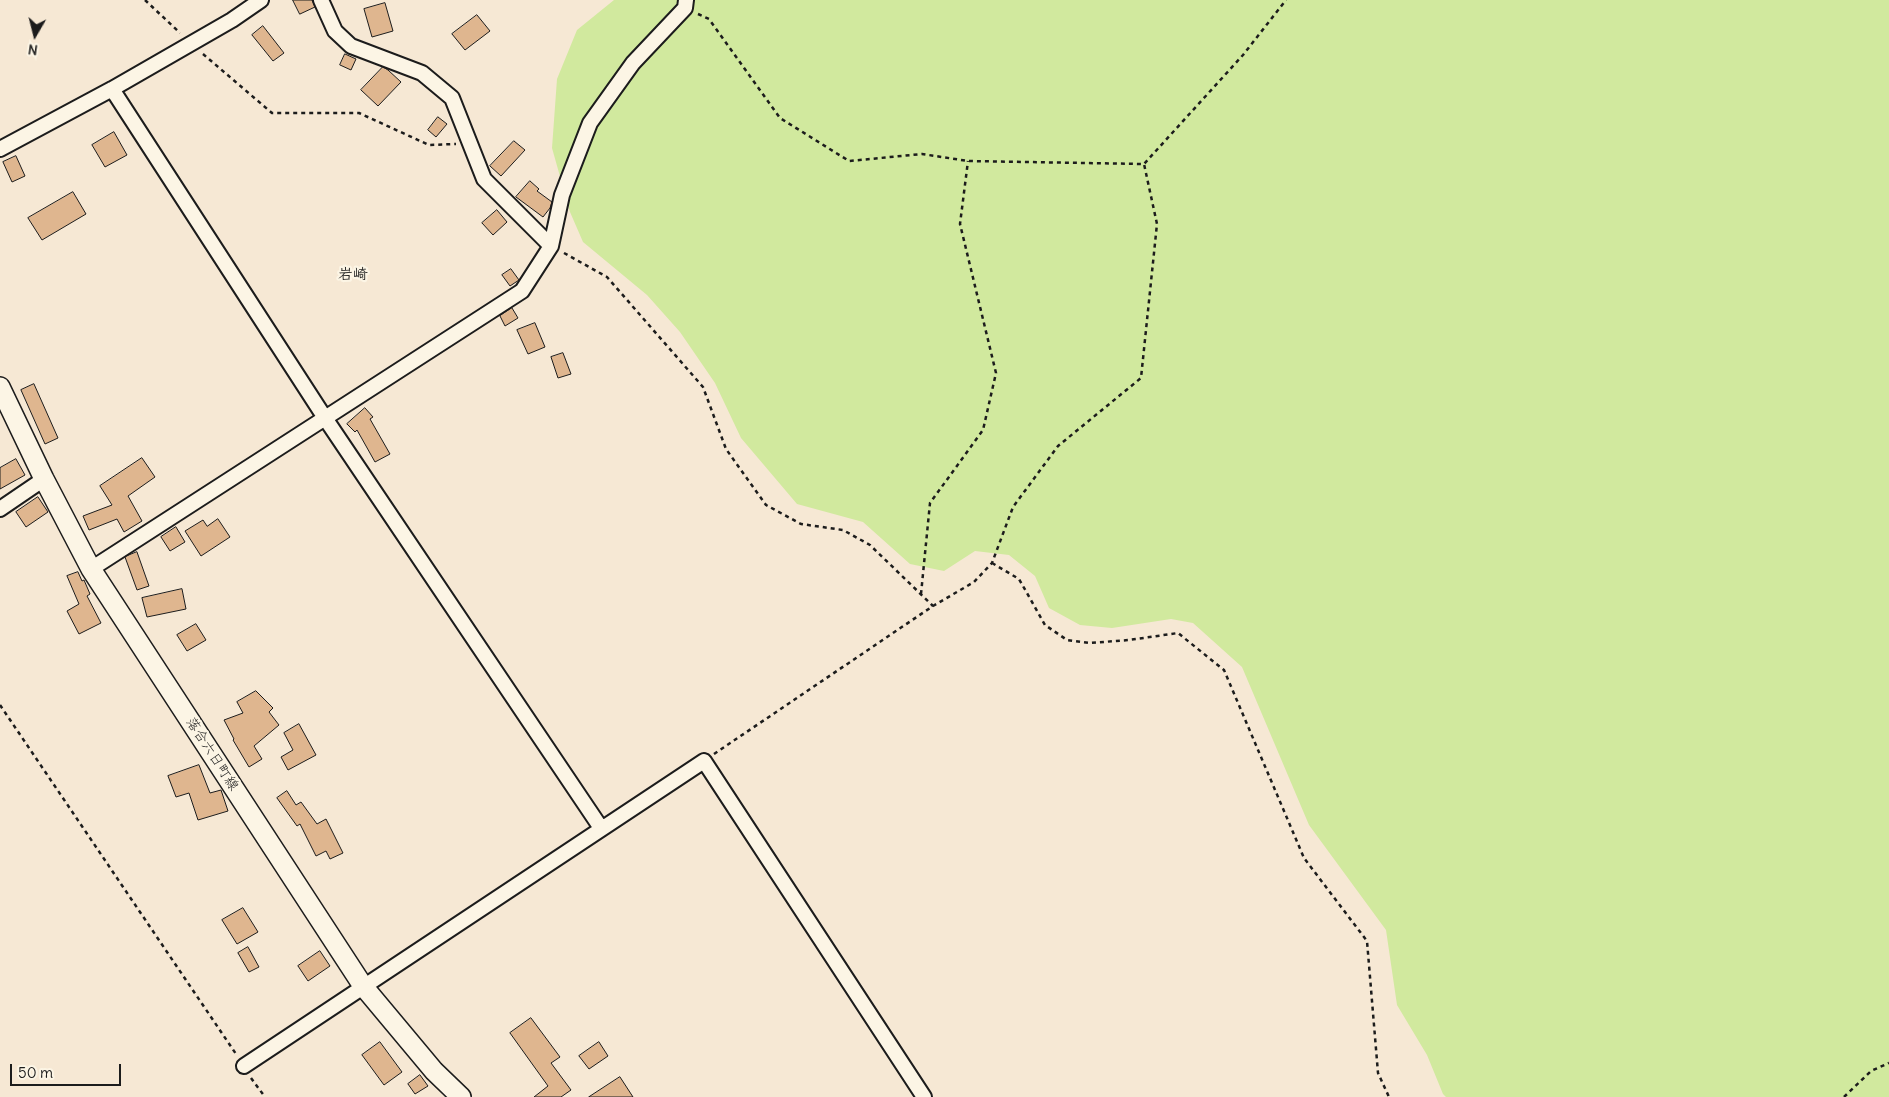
<!DOCTYPE html>
<meta charset="utf-8">
<style>
body{margin:0}
#map{position:relative;width:1889px;height:1097px;overflow:hidden;background:#f6e8d4;font-family:Delius,sans-serif}
canvas{display:block}
.north{position:absolute;left:10px;top:10px;width:50px;height:50px;-webkit-text-stroke:4px #fcf5e5;paint-order:stroke;rotate:188deg;font-size:14px;font-weight:700;line-height:20px;text-align:center;color:#1c1c1c}
.north::after{content:'';display:block;margin:auto;width:18px;height:22px;background:#1c1c1c;clip-path:polygon(50% 0,100% 100%,50% 72%,0 100%)}
.scale{position:absolute;left:10px;top:1064px;width:111px;height:22px;box-sizing:border-box;border:2px solid #1c1c1c;border-top:0;padding-left:6px;font-size:15px;line-height:18px;white-space:nowrap;color:#1c1c1c;-webkit-text-stroke:4px #fcf5e5;paint-order:stroke}
</style>
<div id="map">
<canvas width="1889" height="1097"></canvas>
<div class="north">N</div>
<div class="scale">50 m</div>
</div>
<script>
const ctx = document.querySelector('canvas').getContext('2d');
ctx.lineJoin = 'round';
function fillPath(path, color) { ctx.fillStyle = color; ctx.fill(path, 'evenodd'); }
function stroke(path, color, width, dash) { ctx.strokeStyle = color; ctx.lineWidth = width; ctx.lineCap = dash ? 'butt' : 'round'; ctx.setLineDash(dash || []); ctx.stroke(path); }
function label(font, color, halo, rows, align = 'center') {
  ctx.font = font + ' Delius,"Klee One",sans-serif'; ctx.lineWidth = 4.5; ctx.setLineDash([]); ctx.textBaseline = 'middle'; ctx.strokeStyle = halo; ctx.fillStyle = color; for (const [text, x, y, turn = 0] of rows) {
    ctx.save(); ctx.translate(x, y); ctx.rotate((+turn || 0) * Math.PI / 180); ctx.textAlign = isNaN(turn) ? turn : align; if (halo) ctx.strokeText(text, 0, 0); ctx.fillText(text, 0, 0); ctx.restore();
  }
}
fillPath(new Path2D(`
 M614 0H1889V1097H1446L1443 1094 1427 1055 1397 1005 1386 930 1309 825 1242 667 1193 623 1171 619 1112 628 1080 625 1049 608 1035 576 1009 555 975 551 944 571 910 564 863 522 797 504 741 438 715 383 680 332 647 295 583 242 570 212 552 148 557 79 577 30Z`), '#d1e99e');
const building = new Path2D(`
 M293 0H312L315 7 300 14Z
 M385 3 393 31 372 37 364 9Z
 M477 15 490 31 465 50 452 34Z
 M263 26 284 53 273 61 252 35Z
 M345 54 356 59 351 70 340 65Z
 M383 67 388 70 401 82 378 106 361 90Z
 M438 117 447 124 436 137 428 130Z
 M114 132 127 155 105 167 92 145Z
 M514 141 525 150 501 176 490 166Z
 M16 156 25 176 12 182 3 162Z
 M530 181 539 189 537 191 552 202 550 208 543 217 516 197Z
 M73 192 86 214 42 240 28 218Z
 M497 210 507 222 493 235 482 223Z
 M511 269 519 280 510 286 502 275Z
 M512 308 518 318 505 326 500 316Z
 M535 323 545 347 528 354 517 330Z
 M563 353 571 374 558 378 551 357Z
 M34 384 58 438 45 444 21 390Z
 M365 408 373 417 370 419 390 454 375 462 357 430 355 432 347 424Z
 M142 458 155 477 128 496 142 521 124 532 117 519 89 530 83 516 112 505 100 486Z
 M16 459 25 475 0 489V468Z
 M38 497 48 512 26 527 16 512Z
 M218 519 230 537 201 556 185 531 203 520 207 526Z
 M176 527 185 542 170 551 161 537Z
 M137 552 149 586 137 590 125 557Z
 M78 572 82 581 84 580 90 594 87 596 101 623 79 634 67 611 79 604 67 576Z
 M182 589 186 609 147 617 142 598Z
 M196 624 206 640 187 651 177 635Z
 M256 691 273 708 269 712 279 725 254 746 262 759 249 767 233 740 234 739 224 720 243 713 237 702Z
 M299 724 316 755 288 770 281 757 293 750 284 733Z
 M199 765 210 793 221 790 228 811 198 820 189 793 176 797 168 776Z
 M287 791 296 805 301 802 317 824 326 819 343 853 330 859 326 851 316 856 300 824 297 826 277 798Z
 M243 908 258 932 237 944 222 920Z
 M248 947 259 967 249 972 238 953Z
 M320 951 330 966 308 981 298 966Z
 M531 1018 560 1057 551 1063 571 1090 561 1097H534L548 1086 510 1033Z
 M380 1042 402 1072 384 1085 362 1055Z
 M599 1042 608 1056 589 1069 579 1056Z
 M420 1075 428 1086 415 1094 408 1084Z
 M620 1077 633 1097H589Z`);
fillPath(building, '#dfb68f');
stroke(building, '#1c1c1c', 1);
const street = new Path2D(`
 M321 0 335 31 351 46 422 73 452 98 484 179 551 246
 M112 89 325 418 601 828
 M0 149 112 89 232 20 261 0
 M0 509 44 479
 M91 569 522 291 551 246 562 195 590 123 633 63 685 8 686 0
 M244 1066 704 761 924 1097`);
const secondary = new Path2D(`
 M0 387 44 479 91 569 363 986 434 1071 461 1097`);
stroke(street, '#1c1c1c', 18);
stroke(secondary, '#1c1c1c', 22);
stroke(new Path2D(`
 M145 0 180 33
 M698 14 709 19 780 118 849 161 922 154 968 161 1144 164 1243 55 1286 0
 M203 54 272 113H359L429 145 456 144
 M564 253 607 277 703 387 726 449 766 505 801 524 843 530 870 545 933 606
 M992 563 1019 579 1045 625 1067 640 1090 643 1129 640 1178 633 1224 670 1304 858 1367 941 1378 1073 1389 1097
 M921 594 930 503 983 430 996 373 960 224 968 161
 M0 705 236 1054
 M714 754 933 606 974 582 992 563 1013 507 1058 446 1141 378 1157 224 1144 164
 M251 1078 265 1097
 M1844 1097 1871 1071 1889 1063`), '#1c1c1c', 2.5, [4, 4]);
stroke(street, '#fcf5e5', 14);
stroke(secondary, '#fcf5e5', 19);
label('14px', '#1c1c1c', '#fcf5e5', [
 ["落合六日町線",212,754,57]
]);
label('bold 15px', '#1c1c1c', '#fcf5e5', [
 ["岩崎",353,275]
]);
</script>
